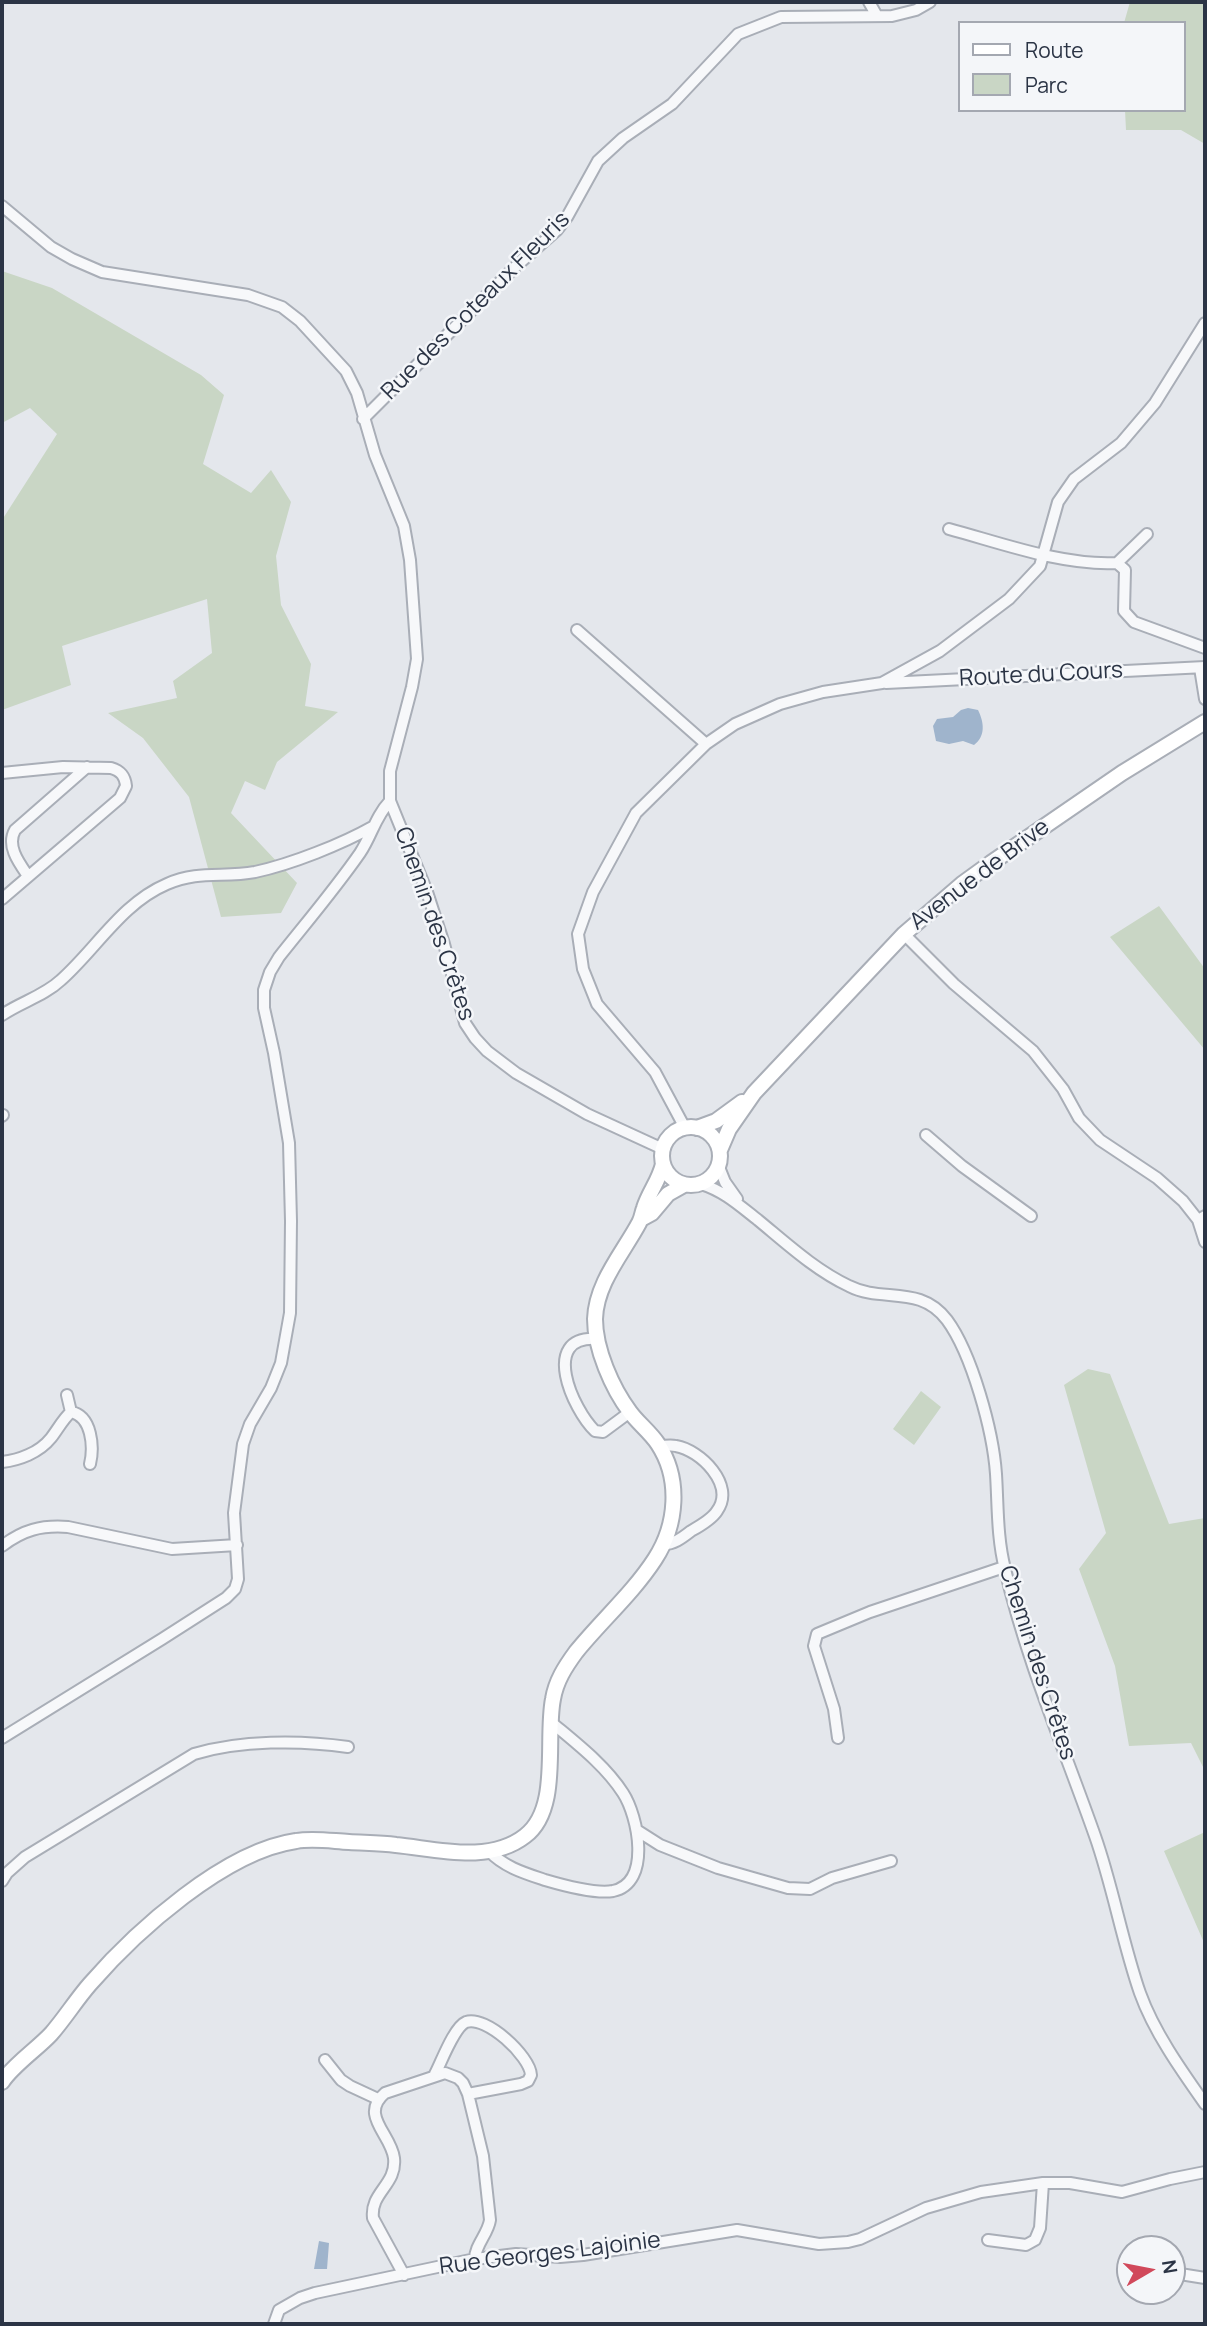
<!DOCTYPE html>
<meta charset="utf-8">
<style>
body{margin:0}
#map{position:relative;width:1207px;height:2326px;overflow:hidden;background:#e4e7ec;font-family:Manrope,sans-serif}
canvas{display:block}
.frame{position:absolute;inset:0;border:4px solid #2b3445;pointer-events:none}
.legend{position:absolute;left:958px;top:21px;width:228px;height:91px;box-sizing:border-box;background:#f4f6f9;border:2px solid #a4a8b1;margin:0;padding:9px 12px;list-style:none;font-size:21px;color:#2b3445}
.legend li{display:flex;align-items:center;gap:14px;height:35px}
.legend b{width:35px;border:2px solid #a4a8b1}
.north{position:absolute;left:1116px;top:2235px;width:70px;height:70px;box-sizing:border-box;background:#f4f6f9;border:2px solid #a4a8b1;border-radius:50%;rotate:80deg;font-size:19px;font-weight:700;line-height:28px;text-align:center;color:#2b3445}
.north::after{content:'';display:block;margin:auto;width:24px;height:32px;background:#d1495b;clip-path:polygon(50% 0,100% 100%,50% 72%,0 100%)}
</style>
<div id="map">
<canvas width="1207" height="2326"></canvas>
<div class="frame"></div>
<ul class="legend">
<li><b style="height:9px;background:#fff"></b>Route</li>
<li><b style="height:19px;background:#c9d6c5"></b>Parc</li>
</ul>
<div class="north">N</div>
</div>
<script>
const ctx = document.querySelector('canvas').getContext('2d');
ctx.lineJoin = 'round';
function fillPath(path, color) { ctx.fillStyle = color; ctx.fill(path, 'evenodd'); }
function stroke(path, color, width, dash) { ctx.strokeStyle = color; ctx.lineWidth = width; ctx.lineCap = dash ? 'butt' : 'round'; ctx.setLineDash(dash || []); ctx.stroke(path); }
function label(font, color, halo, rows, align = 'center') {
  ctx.font = font + ' Manrope,sans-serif'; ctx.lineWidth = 5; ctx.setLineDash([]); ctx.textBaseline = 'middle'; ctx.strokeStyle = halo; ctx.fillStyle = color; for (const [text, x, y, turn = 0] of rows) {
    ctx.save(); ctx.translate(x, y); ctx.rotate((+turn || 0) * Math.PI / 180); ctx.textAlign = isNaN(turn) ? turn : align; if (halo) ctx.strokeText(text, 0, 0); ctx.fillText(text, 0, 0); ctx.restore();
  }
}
fillPath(new Path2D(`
 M1130 2H1205V144L1181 130H1126L1125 110H1184V23H1124Z
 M2 271 52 288 201 375 224 395 203 464 251 493 271 470 291 502 276 556 281 605 311 664 305 706 338 712 277 762 265 790 245 781 231 813 297 883 281 913 221 917 189 797 143 738 108 713 177 698 173 681 212 653 207 599 62 646 71 685 2 710V520L57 434 30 408 2 423Z
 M1159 906 1205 969V1050L1110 937Z
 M1088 1369 1110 1374 1169 1524 1205 1518V1771L1191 1743 1129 1746 1115 1666 1079 1569 1106 1533 1064 1385Z
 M921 1391 941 1407 914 1445 893 1429Z
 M1205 1832V1945L1164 1851Z`), '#c9d6c5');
fillPath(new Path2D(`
 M968 708 978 710C984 722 986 736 974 745L963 741 949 744 936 741 933 726 937 719 953 717 961 710Z
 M319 2241 329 2243 327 2269H314Z`), '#9fb4cc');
const street = new Path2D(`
 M869 2 877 16
 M2 206 51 247 72 259 102 272 248 295 282 307 300 321 346 371 357 393 375 455 404 526 410 560 417 659 412 687 390 771V801L427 892 444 944 465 1023 475 1038 487 1051 516 1073 587 1114 663 1149
 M363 419 514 268 557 230 567 217 598 161 623 138 672 104 738 34 781 17 892 16 916 10 930 2
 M949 529C1001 543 1063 566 1117 563L1125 570 1124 611 1134 622 1205 648
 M1117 563 1147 534
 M577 630 706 744
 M1200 668 1205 699
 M886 683 1205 667
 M2 773 63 767 111 768C121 771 125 776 126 786L120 798 2 899
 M28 876C19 863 6 846 15 830L87 767
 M904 934 954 984 1033 1051 1063 1089 1079 1118 1100 1140 1157 1178 1183 1201 1198 1220 1205 1216
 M2 1015C21 1002 44 996 61 980 96 949 122 903 167 884 199 870 223 878 255 872 292 864 342 844 374 826
 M2 1116 3 1115
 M685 1128 655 1072 597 1004 583 969 578 934 593 892 636 813 706 744 735 724 780 704 823 692 882 683 940 651 1009 599 1040 566 1058 502 1074 479 1121 443 1155 403 1205 323
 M926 1135 962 1166 1031 1216
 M719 1167 725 1182 737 1199
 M701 1184C724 1191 740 1206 758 1220 786 1243 815 1270 849 1286 882 1303 920 1284 947 1320 972 1354 993 1431 996 1474 998 1506 997 1538 1005 1569 1026 1660 1064 1748 1095 1836 1113 1887 1122 1941 1140 1993 1154 2032 1181 2070 1205 2104
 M1198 1220 1205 1242
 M597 1339C539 1335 573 1410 595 1431L603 1432 630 1412
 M67 1395 71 1412
 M659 1446C665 1446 671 1445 676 1446 700 1450 736 1485 717 1511 712 1519 700 1526 691 1531 682 1538 673 1545 662 1544
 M2 1462C19 1460 39 1453 51 1438 58 1429 63 1419 71 1412 92 1416 94 1447 90 1464
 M2 1546C23 1530 41 1525 68 1527L172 1549 237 1545
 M2 1738 162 1639 226 1598 235 1589 238 1579 234 1513 243 1444 250 1424 271 1388 281 1363 290 1313 291 1221 289 1143 274 1053 264 1008V990L270 972 279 957C306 923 335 889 360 853 372 835 375 817 390 801
 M838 1738 834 1709 814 1646 817 1634 870 1612 1004 1567
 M638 1831 660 1845 718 1868 788 1888 810 1889 832 1878 891 1861
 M489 1851C504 1867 524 1873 545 1880 562 1885 596 1894 613 1891 652 1883 638 1816 623 1793 605 1765 576 1743 551 1722
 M2 1881 7 1873 25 1857 194 1754C240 1740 301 1740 348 1747
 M325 2060 341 2080 350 2086 378 2099
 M435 2074C441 2063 454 2027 466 2022 486 2015 530 2056 531 2075L528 2081 521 2084 468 2094
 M988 2240 1026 2245 1035 2240 1040 2228 1043 2183
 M1180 2274 1205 2278
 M404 2275 373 2218C370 2192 397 2185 394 2158 391 2134 359 2115 385 2093L445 2073 458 2078 463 2083 468 2094 483 2156 490 2220C488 2234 475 2245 475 2259
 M274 2324 279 2310 300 2298 315 2293 475 2259 516 2254 560 2257 583 2255 737 2230 819 2244 848 2242 860 2239 926 2208 981 2192 1043 2183H1070L1122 2192 1170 2179 1205 2172`);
const secondary = new Path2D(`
 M662 1156a29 29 0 1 1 58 0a29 29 0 1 1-58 0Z
 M697 1128 716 1121 742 1102
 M720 1150 729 1129 754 1093 904 934 962 884 991 863 1122 773 1205 722
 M641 1219 652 1213 668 1194 684 1185
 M2 2082C12 2066 37 2049 51 2034 65 2018 76 2000 90 1984 136 1931 225 1851 296 1841 313 1838 331 1841 349 1842 364 1843 380 1843 396 1845 437 1849 489 1864 525 1836 561 1809 545 1739 553 1699 556 1681 565 1667 576 1652 601 1621 633 1593 655 1559 677 1525 681 1479 658 1444 650 1432 638 1423 630 1412 612 1388 595 1349 595 1319 596 1283 623 1253 639 1223 642 1218 642 1213 644 1208 649 1192 659 1181 663 1164`);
stroke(street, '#a9aeb7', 14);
stroke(secondary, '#a9aeb7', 18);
stroke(street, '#f7f8fa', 10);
stroke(secondary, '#fff', 14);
label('23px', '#2b3445', '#f4f6f9', [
 ["Rue des Coteaux Fleuris",476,306,-45],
 ["Route du Cours",1041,675,-3],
 ["Avenue de Brive",980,875,-37],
 ["Chemin des Crêtes",434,924,71],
 ["Chemin des Crêtes",1037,1663,72],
 ["Rue Georges Lajoinie",550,2254,-7]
]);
</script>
